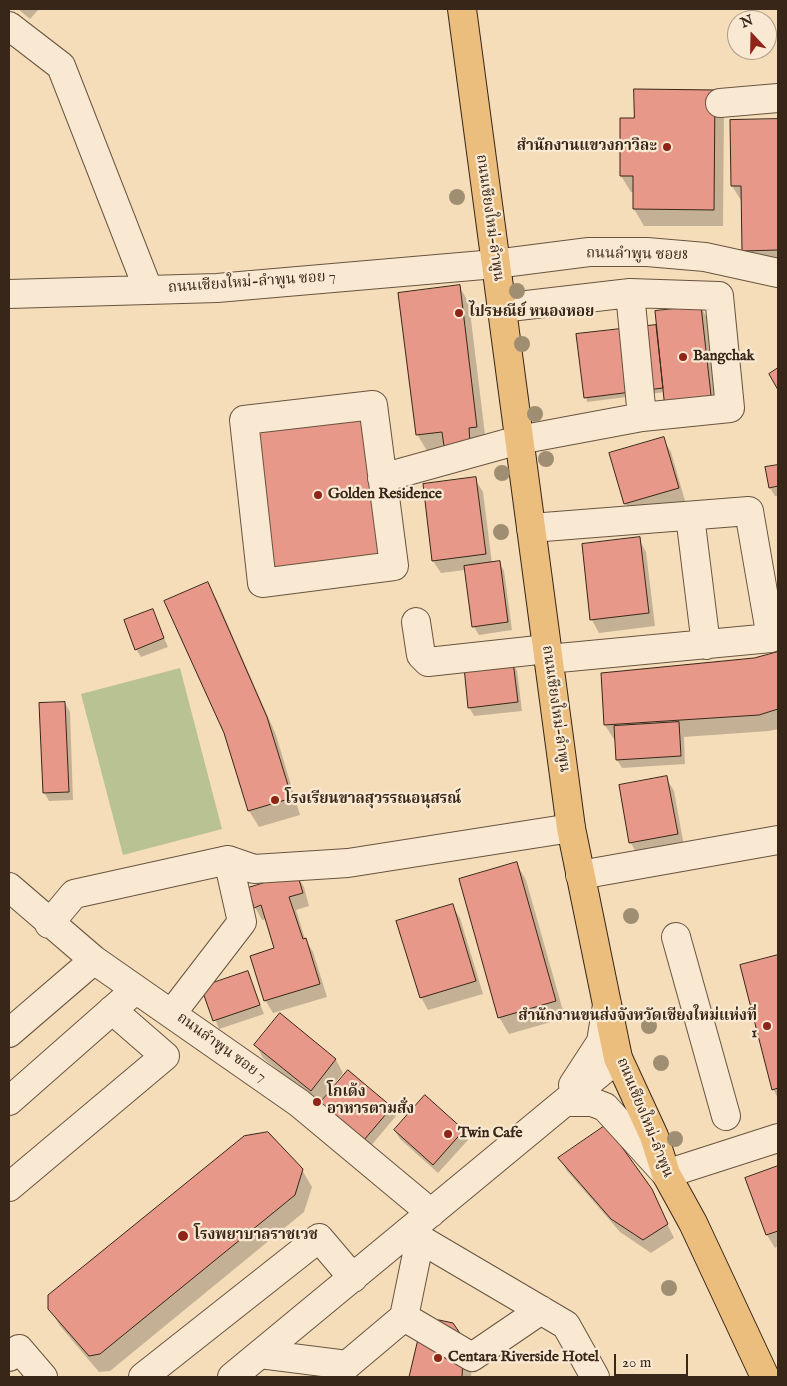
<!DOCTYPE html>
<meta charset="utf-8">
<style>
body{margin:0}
#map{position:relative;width:787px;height:1386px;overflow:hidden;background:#f6ddba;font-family:"IM FELL English",serif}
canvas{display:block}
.frame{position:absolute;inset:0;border:10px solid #382618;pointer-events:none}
.north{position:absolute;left:727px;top:10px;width:50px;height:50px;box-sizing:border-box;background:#f9e9d2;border:1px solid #ac9b88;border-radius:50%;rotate:339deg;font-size:14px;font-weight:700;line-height:20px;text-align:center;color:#382618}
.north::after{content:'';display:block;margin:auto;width:18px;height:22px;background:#8f2418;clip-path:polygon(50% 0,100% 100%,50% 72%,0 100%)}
.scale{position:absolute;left:614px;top:1354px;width:74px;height:22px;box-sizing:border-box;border:2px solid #382618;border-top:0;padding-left:6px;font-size:15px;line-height:18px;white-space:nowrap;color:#382618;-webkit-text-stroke:4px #f9e9d2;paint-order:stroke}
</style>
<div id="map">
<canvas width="787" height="1386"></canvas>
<div class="frame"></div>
<div class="north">N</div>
<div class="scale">20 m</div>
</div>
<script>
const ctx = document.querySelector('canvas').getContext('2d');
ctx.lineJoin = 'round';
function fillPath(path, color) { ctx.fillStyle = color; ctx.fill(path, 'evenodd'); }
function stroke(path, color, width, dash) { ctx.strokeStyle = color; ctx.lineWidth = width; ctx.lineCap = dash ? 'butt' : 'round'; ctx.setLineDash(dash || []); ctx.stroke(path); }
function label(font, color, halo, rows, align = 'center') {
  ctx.font = font + ' "IM FELL English","Noto Serif Thai",serif'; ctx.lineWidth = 4.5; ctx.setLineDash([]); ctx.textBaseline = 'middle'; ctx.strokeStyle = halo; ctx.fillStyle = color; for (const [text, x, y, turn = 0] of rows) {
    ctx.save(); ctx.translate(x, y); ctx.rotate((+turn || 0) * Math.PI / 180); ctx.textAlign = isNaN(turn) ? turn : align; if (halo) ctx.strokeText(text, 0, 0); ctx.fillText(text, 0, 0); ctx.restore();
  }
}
fillPath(new Path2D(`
 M180 668 222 829 123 855 81 694Z`), '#b9c292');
fillPath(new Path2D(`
 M18 9H39L30 19Z
 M724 108 723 226H644L634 209V192H631L621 176 635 119Z
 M778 120V267H753L743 251 742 202 732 186 731 121Z
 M459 286 469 303 486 443 427 451 417 434Z
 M701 307 708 320 719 416 665 392 587 402 577 335 657 326Z
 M663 439 671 452 685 501 632 516 625 503Z
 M778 466V496H775L770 488 766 468Z
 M475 479 483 492 492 564 499 562 504 571 512 630 479 635 474 627 465 570 441 573 433 561Z
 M639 539 646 552 655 626 599 633 592 620Z
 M207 584 217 600 276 735 300 815 259 827 249 811 225 733Z
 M152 611 168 647 141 657 136 649Z
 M778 653V729L769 731 684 737 685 764 622 768 617 760 615 741 605 725 754 659Z
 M512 662 517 671 522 711 474 716 469 707Z
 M65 703 70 712 73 800 49 801 44 792Z
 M666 778 674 791 684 846 638 855 630 842Z
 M516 863 526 880 565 1018 509 1034 499 1017Z
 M296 874 304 887 309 906 296 910 305 939 313 952 327 997 273 1013 265 1000 276 949 267 919 262 920 255 907Z
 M452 905 460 918 483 994 428 1010 421 997Z
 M778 956V1098L773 1089 741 966Z
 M247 972 264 1014 219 1029 203 988Z
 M280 1015 336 1060 343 1073 319 1103 263 1058 256 1045Z
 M425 1097 463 1131 468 1140 438 1173 400 1139 395 1131Z
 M391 1108 396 1116 369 1148 326 1112Z
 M560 1158 651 1190 674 1238 651 1253 620 1232 567 1171Z
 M778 1167V1246L775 1248 767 1235 747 1179Z
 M302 1170 312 1187 304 1212 110 1371 99 1372 60 1326 50 1309Z
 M419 1339 473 1357 471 1377H410Z`), '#0003');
const building = new Path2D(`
 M634 89 715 90 714 210 633 209V176H620V118H634Z
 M778 119V250L742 251 741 186H731L730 120Z
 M460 285 477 427 469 428 470 443 444 446 442 432 416 435 398 293Z
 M701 306 712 404 665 409 655 311Z
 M656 325 663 388 584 398 576 334Z
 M778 368V390L769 374Z
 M362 415 381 562 273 576 255 428Z
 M664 437 679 488 624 504 609 453Z
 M778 465V486L769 488 765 467Z
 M476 477 486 554 432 561 423 484Z
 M640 537 649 613 590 620 582 544Z
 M500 561 508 622 472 627 464 566Z
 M208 582 267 717 292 798 248 811 224 733 164 601Z
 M153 609 164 638 135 650 124 620Z
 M778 652V709L759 715 604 725 601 673 754 658Z
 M513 661 518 702 468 708 464 667Z
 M65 702 69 792 43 793 39 703Z
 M679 722 681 756 616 760 614 726Z
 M667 776 678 834 629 843 619 785Z
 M517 862 556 1001 498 1018 459 879Z
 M297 873 303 893 289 897 303 939 306 938 320 984 264 1001 250 956 274 948 261 905 254 908 248 888Z
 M453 904 476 981 420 998 396 921Z
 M778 955V1088L772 1090 740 965Z
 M248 971 260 1005 213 1021 201 987Z
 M280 1013 336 1059 311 1091 254 1045Z
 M348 1070 392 1107 364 1140 320 1103Z
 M425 1095 464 1130 433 1165 394 1130Z
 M606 1125 652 1189 668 1224 643 1240 611 1219 558 1158Z
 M268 1132 303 1169 295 1195 100 1354 89 1356 48 1309V1295L244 1136Z
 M778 1166V1231L766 1235 745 1178Z
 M439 1320 453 1323 464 1339 462 1377H409L418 1339 425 1325Z`);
fillPath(building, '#e89888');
stroke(building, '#382618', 1);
const minor = new Path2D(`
 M9 26 61 66 148 289
 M720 103 778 98
 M630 293 642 417
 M9 294 217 288 495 264 589 252H647L705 257 778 273
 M373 405 394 566 262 583 244 420Z
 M382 478 519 440 642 417 730 408 719 296 630 293 501 308
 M690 516 706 645
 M531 528 749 511 771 638 548 659
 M416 622 421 655 428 662 547 649
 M580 875 778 840
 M9 887 94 960 299 1103 431 1213
 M49 924 74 894 228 860 254 869 348 863 571 828
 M676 937 726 1116
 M172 1013 242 922 228 860
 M9 1033 94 960
 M573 1085 601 1042 607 1005
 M9 1101 126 998
 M565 1102H592L605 1107 666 1174 778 1138
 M9 1187 165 1056 112 1010
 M408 1232 566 1325 595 1377
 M420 1239 404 1317 472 1357 541 1310
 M260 1354 347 1365 404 1317
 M9 1357 19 1349 43 1377
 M143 1377 319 1238 353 1278
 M232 1377 618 1058`);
const major = new Path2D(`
 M462 9 571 828 618 1058 654 1136 666 1174 693 1223 765 1377`);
stroke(minor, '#685440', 30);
stroke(major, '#382618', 30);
stroke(minor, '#f9e9d2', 28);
stroke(major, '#ebbe7d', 28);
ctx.fillStyle = '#9f8e71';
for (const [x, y] of [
 [457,197],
 [517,291],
 [522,344],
 [535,414],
 [546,459],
 [502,473],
 [501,532],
 [631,916],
 [649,1026],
 [661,1063],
 [675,1139],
 [669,1288]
]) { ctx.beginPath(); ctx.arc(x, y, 8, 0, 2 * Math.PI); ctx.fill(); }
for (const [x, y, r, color] of [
 [667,147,5,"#8f2418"],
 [459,313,5,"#8f2418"],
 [683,357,5,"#8f2418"],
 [318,495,5,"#8f2418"],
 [275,800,5,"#8f2418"],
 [767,1026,5,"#8f2418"],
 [317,1102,5,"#8f2418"],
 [448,1134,5,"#8f2418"],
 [183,1236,6,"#8f2418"],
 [438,1358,5,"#8f2418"]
]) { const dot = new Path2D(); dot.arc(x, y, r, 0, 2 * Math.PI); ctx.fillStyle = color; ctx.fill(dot); stroke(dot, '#f9e9d2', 2); }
label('bold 15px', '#382618', '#f9e9d2', [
 ["สำนักงานแขวงกาวิละ",657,147,"right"],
 ["ไปรษณีย์ หนองหอย",469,313],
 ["Bangchak",693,357],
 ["Golden Residence",328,495],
 ["โรงเรียนขาลสุวรรณอนุสรณ์",285,800],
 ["สำนักงานขนส่งจังหวัดเชียงใหม่แห่งที่",757,1017,"right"],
 ["1",757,1034,"right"],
 ["โกเด้ง",327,1093],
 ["อาหารตามสั่ง",327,1110],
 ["Twin Cafe",458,1134],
 ["โรงพยาบาลราชเวช",194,1236],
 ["Centara Riverside Hotel",448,1358]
], 'left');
label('15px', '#382618', '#f9e9d2', [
 ["ถนนเชียงใหม่-ลำพูน",489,218,82],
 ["ถนนลำพูน ซอย8",637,255,1],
 ["ถนนเชียงใหม่-ลำพูน ซอย 7",252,283,-4],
 ["ถนนเชียงใหม่-ลำพูน",555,709,82],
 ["ถนนลำพูน ซอย 7",221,1048,36],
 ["ถนนเชียงใหม่-ลำพูน",644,1118,68]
]);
</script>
